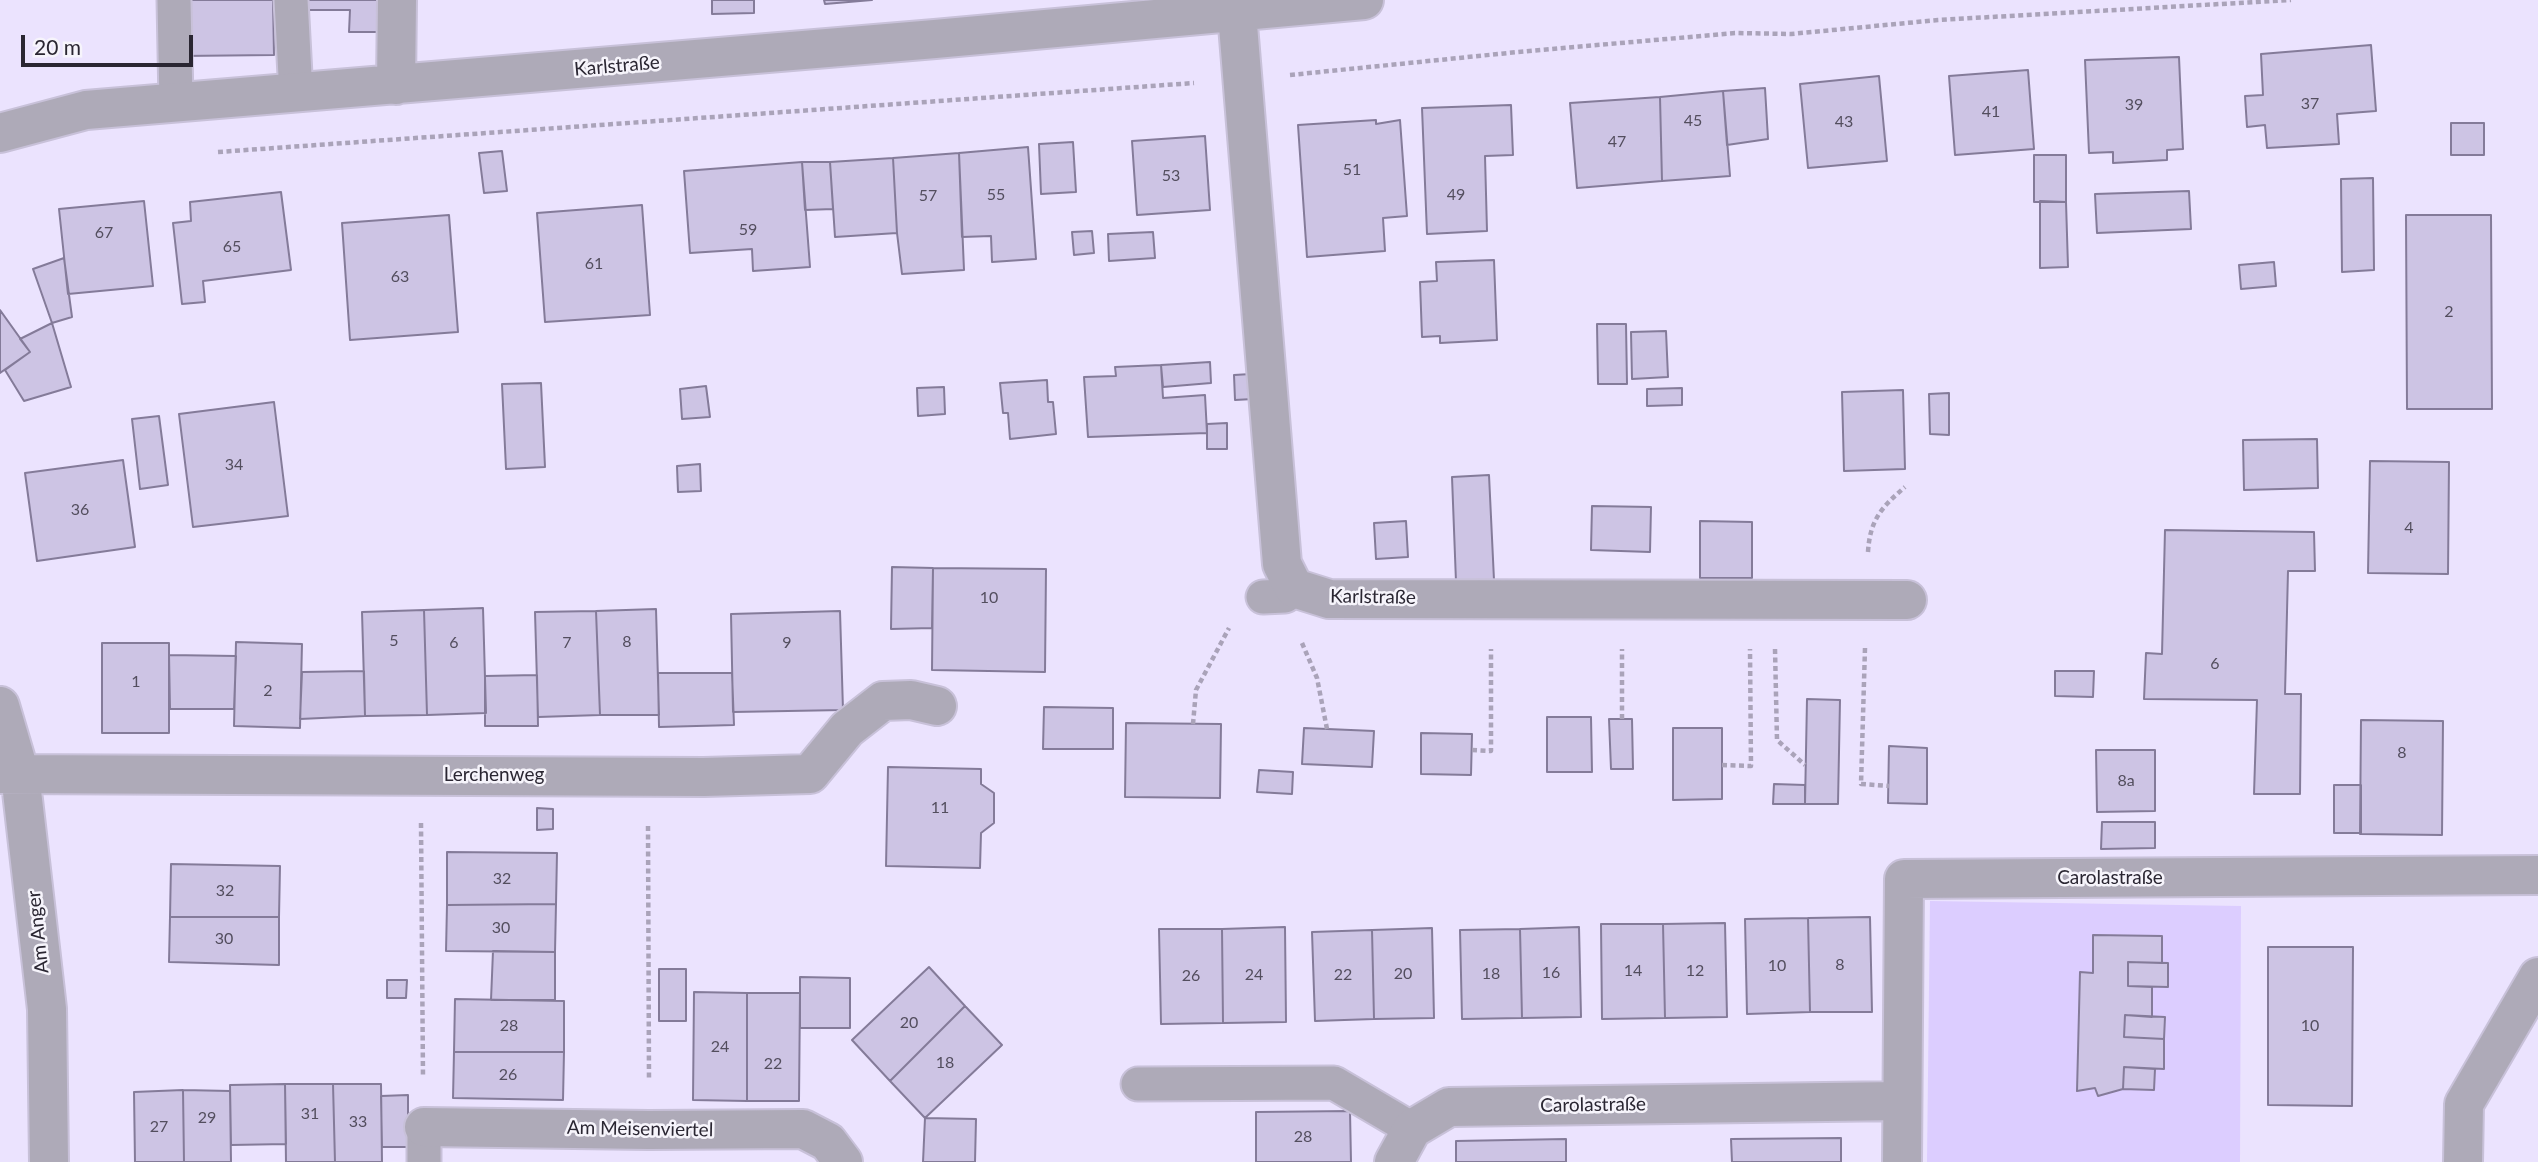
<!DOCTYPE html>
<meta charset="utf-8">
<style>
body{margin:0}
#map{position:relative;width:2538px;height:1162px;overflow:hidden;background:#ebe3fe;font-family:Lato,sans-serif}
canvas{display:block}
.scale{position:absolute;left:21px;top:35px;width:172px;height:32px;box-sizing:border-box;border:4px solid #2a2632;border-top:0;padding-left:9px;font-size:21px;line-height:24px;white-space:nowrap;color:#2a2632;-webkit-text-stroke:5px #f6f4fb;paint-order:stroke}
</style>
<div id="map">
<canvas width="2538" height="1162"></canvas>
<div class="scale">20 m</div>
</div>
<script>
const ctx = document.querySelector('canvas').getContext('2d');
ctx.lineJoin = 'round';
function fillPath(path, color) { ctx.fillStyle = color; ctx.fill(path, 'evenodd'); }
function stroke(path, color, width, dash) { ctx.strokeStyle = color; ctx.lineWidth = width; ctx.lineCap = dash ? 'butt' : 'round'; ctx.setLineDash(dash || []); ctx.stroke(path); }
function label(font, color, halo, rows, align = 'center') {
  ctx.font = font + ' Lato,sans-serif'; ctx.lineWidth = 5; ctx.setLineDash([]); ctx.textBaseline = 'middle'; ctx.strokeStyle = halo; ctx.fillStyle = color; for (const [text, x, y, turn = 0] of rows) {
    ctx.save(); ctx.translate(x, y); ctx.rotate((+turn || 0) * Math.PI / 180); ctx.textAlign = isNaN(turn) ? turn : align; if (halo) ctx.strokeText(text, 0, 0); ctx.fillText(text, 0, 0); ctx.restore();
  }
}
fillPath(new Path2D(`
 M1930 901 2241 906 2240 1162H1927Z`), '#dccdff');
const building = new Path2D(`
 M181 0H273L274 55 182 56Z
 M306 0H384V32H349L350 10H306Z
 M712 0H754V13L712 14Z
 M824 0H872L825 4Z
 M2371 45 2376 111 2337 114 2339 144 2267 148 2265 125 2247 127 2245 96 2263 95 2261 54Z
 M2179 57 2183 149 2167 150V160L2113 163V152L2089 153 2085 60Z
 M2028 70 2034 149 1955 155 1949 76Z
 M1879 76 1887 161 1808 168 1800 84Z
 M1765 88 1768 139 1727 145 1723 91Z
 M1723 91 1730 176 1662 181 1660 97Z
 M1660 97 1662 181 1577 188 1570 103Z
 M1511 105 1513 155 1485 156 1487 231 1427 234 1422 108Z
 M1376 120V124L1400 120 1407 216 1383 218 1385 251 1307 257 1298 125Z
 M2451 123H2484V155H2451Z
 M1205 136 1210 210 1137 215 1132 141Z
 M1073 142 1076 192 1041 194 1039 144Z
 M1028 147 1036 259 992 262 991 236 962 237 959 153Z
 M502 151 507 191 484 193 479 153Z
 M959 153 964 270 902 274 897 233 893 158Z
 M2034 155H2066V202H2034Z
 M893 158 897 233 835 237 830 162Z
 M802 162 810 267 753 271 752 249 690 253 684 171Z
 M802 162H830L833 209 805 210Z
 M2373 178 2374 270 2342 272 2341 179Z
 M2189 191 2191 229 2097 233 2095 194Z
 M281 192 291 270 203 281 205 302 182 304 173 223 191 221 190 202Z
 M144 201 153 286 68 294 59 209Z
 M2040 201 2066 202 2068 267 2040 268Z
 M642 205 650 315 545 322 537 213Z
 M449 215 458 332 350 340 342 223Z
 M2406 215H2491L2492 409H2407Z
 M1092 231 1094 253 1074 255 1072 232Z
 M1153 232 1155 258 1109 261 1108 234Z
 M64 258 72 317 52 323 33 269Z
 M1494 260 1497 340 1440 343V336L1422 337 1420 282 1437 281 1436 262Z
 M2274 262 2276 286 2241 289 2239 265Z
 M0 310 30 352 0 373Z
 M52 323 71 387 24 401 5 370 30 352 20 339Z
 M1597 324H1626L1627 384H1598Z
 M1666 331 1668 377 1632 379 1631 332Z
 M1210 362 1211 383 1163 387 1161 365Z
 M1161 365 1163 398 1205 395 1207 433 1088 437 1084 377 1116 376 1115 367Z
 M1251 374 1253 399 1235 400 1234 375Z
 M1047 380 1048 402H1053L1056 434 1010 439 1008 413H1003L1000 383Z
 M541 383 545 467 506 469 502 384Z
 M706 386 710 417 682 419 680 389Z
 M944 387 945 414 918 416 917 388Z
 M1682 388V405L1647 406V389Z
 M1903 390 1905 469 1844 471 1842 392Z
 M1949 393V435L1930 434 1929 394Z
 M274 402 288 516 193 527 179 414Z
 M159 416 168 485 140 489 132 419Z
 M1227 423V449H1207V424Z
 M2317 439 2318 488 2244 490 2243 440Z
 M123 460 135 547 37 561 25 473Z
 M2370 461 2449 462 2448 574 2368 573Z
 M700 464 701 491 678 492 677 466Z
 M1489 475 1494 580 1456 582 1452 477Z
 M1592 506 1651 507 1650 552 1591 550Z
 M1406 521 1408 557 1376 559 1374 523Z
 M1700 521 1752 522V578H1700Z
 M2165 530 2314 532 2315 571H2288L2285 694H2301L2300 794H2254L2257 700 2144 699 2146 653 2162 654Z
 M892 567 933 568 932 628 891 629Z
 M933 568 1046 569 1045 672 932 670Z
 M483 608 486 713 427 715 424 610Z
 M656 609 659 715H600L596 611Z
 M424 610 427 715 365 716 362 612Z
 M596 611 600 715 538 717 535 612Z
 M840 611 843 710 733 712 731 614Z
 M236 642 302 644 300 728 234 726Z
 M102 643H169V733H102Z
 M169 655 236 656 234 709H170Z
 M364 671 365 716 300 719 302 672Z
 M2055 671H2094L2093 697 2055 696Z
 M658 673H732L734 725 659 727Z
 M537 675 538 726H485V676Z
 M1807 699 1840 700 1838 804H1805Z
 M1044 707 1113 708V749H1043Z
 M1547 717H1591L1592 772H1547Z
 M1609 719H1632L1633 769H1611Z
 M2361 720 2443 721 2442 835 2360 834Z
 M1126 723 1221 724 1220 798 1125 797Z
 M1304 728 1374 731 1372 767 1302 764Z
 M1673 728H1722V799L1673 800Z
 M1421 733 1472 734 1471 775 1421 774Z
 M1889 746 1927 748V804L1888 803Z
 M2096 750H2155V811L2097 812Z
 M888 767 981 769V784L994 793V823L981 833 980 868 886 866Z
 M1259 770 1293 772 1292 794 1257 792Z
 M1774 784 1805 785V804H1773Z
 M2334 785H2361V833H2334Z
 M537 808 553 809V829L537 830Z
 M2102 822H2155V848L2101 849Z
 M447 852 557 853 556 904 447 905Z
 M171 864 280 866 279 917H170Z
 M556 904 555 952 446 951 447 905Z
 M170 917H279V965L169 962Z
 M1870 917 1872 1012H1810L1808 918Z
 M1808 918 1810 1012 1747 1014 1745 919Z
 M1725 923 1727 1017 1665 1018 1663 924Z
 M1601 924H1663L1665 1018 1602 1019Z
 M1285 927 1286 1022 1223 1023 1222 929Z
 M1579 927 1581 1017 1522 1018 1520 929Z
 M1432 928 1434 1018 1374 1019 1372 930Z
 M1159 929H1222L1223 1023 1161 1024Z
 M1520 929 1522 1018 1462 1019 1460 930Z
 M1372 930 1374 1019 1315 1021 1312 932Z
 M2093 935 2162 936V963L2128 962V986L2152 987V1017L2125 1015 2124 1037 2164 1039V1069L2124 1067 2123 1089 2098 1096 2095 1088 2077 1091 2080 972 2093 973Z
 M2268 947H2353L2352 1106 2268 1105Z
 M493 951 555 952V1000H491Z
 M2128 962 2168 963V987L2128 986Z
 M929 967 965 1006 890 1081 852 1040Z
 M659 969H686V1021H659Z
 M800 977 850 978V1028H800Z
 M387 980H407L406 998H387Z
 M694 992 747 993V1101L693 1100Z
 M747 993H800L799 1101H747Z
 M455 999 564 1001V1052H454Z
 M965 1006 1002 1045 925 1118 890 1081Z
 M2125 1015 2165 1017 2164 1039 2124 1037Z
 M454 1052H564L563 1100 453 1098Z
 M2124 1067 2155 1069 2154 1090 2123 1089Z
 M285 1084 286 1144 231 1145 230 1085Z
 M285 1084H333L335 1162H286Z
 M333 1084H381L382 1162H335Z
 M183 1090 184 1162H135L134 1092Z
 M183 1090 230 1091 231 1162H184Z
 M408 1095V1147H382L381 1096Z
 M1350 1111 1351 1162H1256V1112Z
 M925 1118 976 1119 975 1162H923Z
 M1841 1138V1162H1732L1731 1139Z
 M1566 1139V1162H1456V1141Z`);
fillPath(building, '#cdc4e4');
stroke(building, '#847b99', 2);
const service = new Path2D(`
 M174 0 176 102
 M291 0 296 94
 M1263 597 1285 596 1294 588
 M1138 1084 1334 1083 1412 1129
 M424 1127V1162`);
const minor = new Path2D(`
 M1237 13 1282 564 1294 588 1329 599 1907 600
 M396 85 397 0
 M0 133 86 110 935 39 1364 0
 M0 706 20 774 47 1009 49 1162
 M0 774 704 777 810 774 847 729 883 701 911 700 937 706
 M424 1127 649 1130 803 1129 828 1142 843 1162
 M1394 1162 1412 1129 1449 1107 1901 1101
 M1902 1162 1904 879 2538 875
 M2463 1162 2464 1104 2538 977`);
stroke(service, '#c8c1d9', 37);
stroke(minor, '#c8c1d9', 42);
stroke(new Path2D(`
 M1290 75 1518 52 1735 33 1791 34 1938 20 2291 0
 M218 152 1194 83
 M1868 552C1870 519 1882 507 1905 487
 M1302 643 1317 678 1327 729
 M1865 648 1861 784 1889 786
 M1775 649 1777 740 1805 765
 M1622 719V649
 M1193 724 1196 690 1229 628
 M1472 750 1491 751V649
 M1722 765 1751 766 1750 649
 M421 823 423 1077
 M648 826 649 1080`), '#aaa3b9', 4.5, [5, 3.5]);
stroke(service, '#aeaab8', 33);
stroke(minor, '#aeaab8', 38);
label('16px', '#534e5e', null, [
 ["37",2310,104],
 ["39",2134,105],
 ["41",1991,112],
 ["45",1693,121],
 ["43",1844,122],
 ["47",1617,142],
 ["51",1352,170],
 ["53",1171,176],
 ["55",996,195],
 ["49",1456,195],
 ["57",928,196],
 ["59",748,230],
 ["67",104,233],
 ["65",232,247],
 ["61",594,264],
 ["63",400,277],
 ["2",2449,312],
 ["34",234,465],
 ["36",80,510],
 ["4",2409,528],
 ["10",989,598],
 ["5",394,641],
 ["8",627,642],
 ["6",454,643],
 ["7",567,643],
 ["9",787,643],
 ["6",2215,664],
 ["1",136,682],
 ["2",268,691],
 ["8",2402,753],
 ["8a",2126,781],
 ["11",940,808],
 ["32",502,879],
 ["32",225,891],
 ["30",501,928],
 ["30",224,939],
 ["8",1840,965],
 ["10",1777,966],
 ["14",1633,971],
 ["12",1695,971],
 ["16",1551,973],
 ["20",1403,974],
 ["18",1491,974],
 ["24",1254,975],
 ["22",1343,975],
 ["26",1191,976],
 ["20",909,1023],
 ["28",509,1026],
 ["10",2310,1026],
 ["24",720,1047],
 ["18",945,1063],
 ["22",773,1064],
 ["26",508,1075],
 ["31",310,1114],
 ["29",207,1118],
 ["33",358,1122],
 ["27",159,1127],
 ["28",1303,1137]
]);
label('19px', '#2a2632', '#f6f4fb', [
 ["Karlstraße",617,66,-5],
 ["Karlstraße",1373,597,1],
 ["Lerchenweg",494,775],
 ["Carolastraße",2110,878],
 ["Am Anger",38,932,-96],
 ["Carolastraße",1593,1105,-1],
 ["Am Meisenviertel",640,1129,1]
]);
</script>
